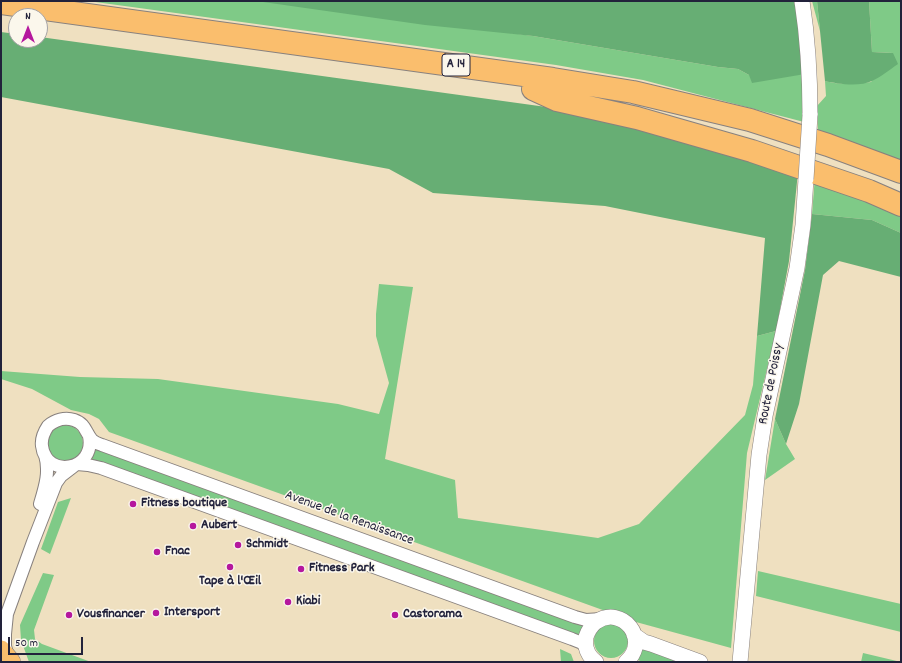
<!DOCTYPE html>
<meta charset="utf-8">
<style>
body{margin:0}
#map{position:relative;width:902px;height:663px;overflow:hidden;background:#efe0c0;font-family:Dekko,sans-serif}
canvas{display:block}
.frame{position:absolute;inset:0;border:2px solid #22223b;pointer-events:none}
.north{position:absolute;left:8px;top:8px;width:40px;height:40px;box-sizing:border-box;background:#fbf7ec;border:1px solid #a4a2a5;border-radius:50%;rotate:0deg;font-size:11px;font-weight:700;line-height:16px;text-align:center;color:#22223b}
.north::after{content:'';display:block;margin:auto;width:14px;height:18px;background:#b5179e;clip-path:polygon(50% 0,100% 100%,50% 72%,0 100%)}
.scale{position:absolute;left:8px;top:637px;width:75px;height:18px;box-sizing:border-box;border:2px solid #22223b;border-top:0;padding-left:5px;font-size:12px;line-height:14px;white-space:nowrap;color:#22223b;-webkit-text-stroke:3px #fbf7ec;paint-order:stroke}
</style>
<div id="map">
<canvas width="902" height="663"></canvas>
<div class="frame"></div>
<div class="north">N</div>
<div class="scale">50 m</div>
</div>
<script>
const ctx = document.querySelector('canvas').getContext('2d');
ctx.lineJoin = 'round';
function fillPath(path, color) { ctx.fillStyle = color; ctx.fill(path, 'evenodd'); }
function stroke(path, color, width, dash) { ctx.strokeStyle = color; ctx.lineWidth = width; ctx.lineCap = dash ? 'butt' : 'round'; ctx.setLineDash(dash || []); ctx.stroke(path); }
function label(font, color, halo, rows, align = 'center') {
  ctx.font = font + ' Dekko,sans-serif'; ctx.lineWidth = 3; ctx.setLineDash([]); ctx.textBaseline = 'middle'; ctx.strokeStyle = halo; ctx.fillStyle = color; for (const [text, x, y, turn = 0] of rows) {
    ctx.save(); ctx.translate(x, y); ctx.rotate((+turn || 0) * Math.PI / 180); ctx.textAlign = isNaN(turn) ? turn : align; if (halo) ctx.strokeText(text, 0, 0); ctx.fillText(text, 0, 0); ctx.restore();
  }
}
fillPath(new Path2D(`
 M88 1H273L533 36 718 67 738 69 749 75 805 74 804 122 643 80 556 65Z
 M812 1H817L820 31Z
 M869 1H901V162L818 131 817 106 826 96 825 81C840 85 855 84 871 82L893 53 872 52Z
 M815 176 901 211V233L872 220 812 214Z
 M379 284 413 287 385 459 455 480 458 518 598 538 639 524 745 415 753 385 757 336 776 331 747 453 731 648 636 622 109 432 99 419 89 414 71 410 32 389 1 379V371L80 377 158 379 338 404 379 414 389 383 376 336V314Z
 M775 419 786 444 795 459 765 480Z
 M47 443a18 18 0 1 1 36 0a18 18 0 1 1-36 0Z
 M96 448 590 626 585 639 91 460Z
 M71 498 50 554 41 549 58 502Z
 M758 571 901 604V632L756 596Z
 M43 573 54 575 34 630 35 639 42 644 91 662H29L21 640 20 625Z
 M594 641a17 17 0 1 1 34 0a17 17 0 1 1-34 0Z
 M641 645 687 662H643L635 659Z
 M560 649 571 654 574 662H561Z
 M863 653 901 662H861Z`), '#7fca87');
fillPath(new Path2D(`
 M256 1H794L799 24 805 74 752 83 749 75 738 69 718 67 533 36 425 25Z
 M817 1H869L872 52 893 53 898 64C889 70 881 77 872 81 860 87 837 84 825 81Z
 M1 32 16 34V40H40V37L568 110 798 172 789 261 776 331 757 336 765 238 605 206 433 193 389 169 1 97Z
 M812 214 872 220 901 233V277L839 261 823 275 799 404 786 444 775 419 805 270Z`), '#67ae74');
const minor = new Path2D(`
 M89 436C96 471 46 479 42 446 41 439 44 432 48 426 55 420 65 417 74 420 86 424 85 432 92 440 95 443 99 444 102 445L575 617 586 620 602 619
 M77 464 88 465 101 468 572 639 582 643 586 647
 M40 504C45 487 50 472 45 455
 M8 657 5 646V634L7 614 33 542 56 483 61 476 74 466`);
const tertiary = new Path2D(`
 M802 1C808 40 810 76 810 115
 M634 635 644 642 651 644 700 662
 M596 662C588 656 584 647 586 637 588 631 591 626 596 622 622 604 651 640 626 662
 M740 662 759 455 765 416 797 268 803 225 806 179`);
const primary = new Path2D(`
 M1 650 11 662`);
const motorway = new Path2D(`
 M1 3 553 79 633 92 750 120 828 145 901 172
 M533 89 557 100 637 118 752 151 869 191 901 205`);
stroke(minor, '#88817e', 14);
stroke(tertiary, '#88817e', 16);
stroke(primary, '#88817e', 20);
stroke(motorway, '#88817e', 24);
stroke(minor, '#fff', 12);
stroke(tertiary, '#fff', 15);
stroke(primary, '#fabe6d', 19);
stroke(motorway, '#fabe6d', 22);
const tertiaryBridge = new Path2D(`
 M806 179 810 115`);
stroke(tertiaryBridge, '#88817e', 16, []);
stroke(tertiaryBridge, '#fff', 15);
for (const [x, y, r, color] of [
 [133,504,4,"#b5179e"],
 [193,526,4,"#b5179e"],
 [238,545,4,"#b5179e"],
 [157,552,4,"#b5179e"],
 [230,567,4,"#b5179e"],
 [301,569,4,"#b5179e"],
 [288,602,4,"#b5179e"],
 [156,613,4,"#b5179e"],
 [69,615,4,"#b5179e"],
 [395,615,4,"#b5179e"]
]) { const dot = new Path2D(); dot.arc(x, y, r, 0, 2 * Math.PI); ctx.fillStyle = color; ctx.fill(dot); stroke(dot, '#fbf7ec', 1.5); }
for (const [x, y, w] of [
 [456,65,28]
]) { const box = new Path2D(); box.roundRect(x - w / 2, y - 11, w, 22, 3); ctx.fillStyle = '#fbf7ec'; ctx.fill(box); stroke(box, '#22223b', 1); }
label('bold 13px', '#22223b', null, [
 ["A 14",456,65]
]);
label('14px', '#22223b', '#fbf7ec', [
 ["Route de Poissy",772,384,-79],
 ["Avenue de la Renaissance",349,519,20]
]);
label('bold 14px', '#22223b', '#fbf7ec', [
 ["Fitness boutique",141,504],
 ["Aubert",201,526],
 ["Schmidt",246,545],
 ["Fnac",165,552],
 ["Fitness Park",309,569],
 ["Tape à l'Œil",230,582,"center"],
 ["Kiabi",296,602],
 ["Intersport",164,613],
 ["Vousfinancer",77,615],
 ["Castorama",403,615]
], 'left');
</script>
